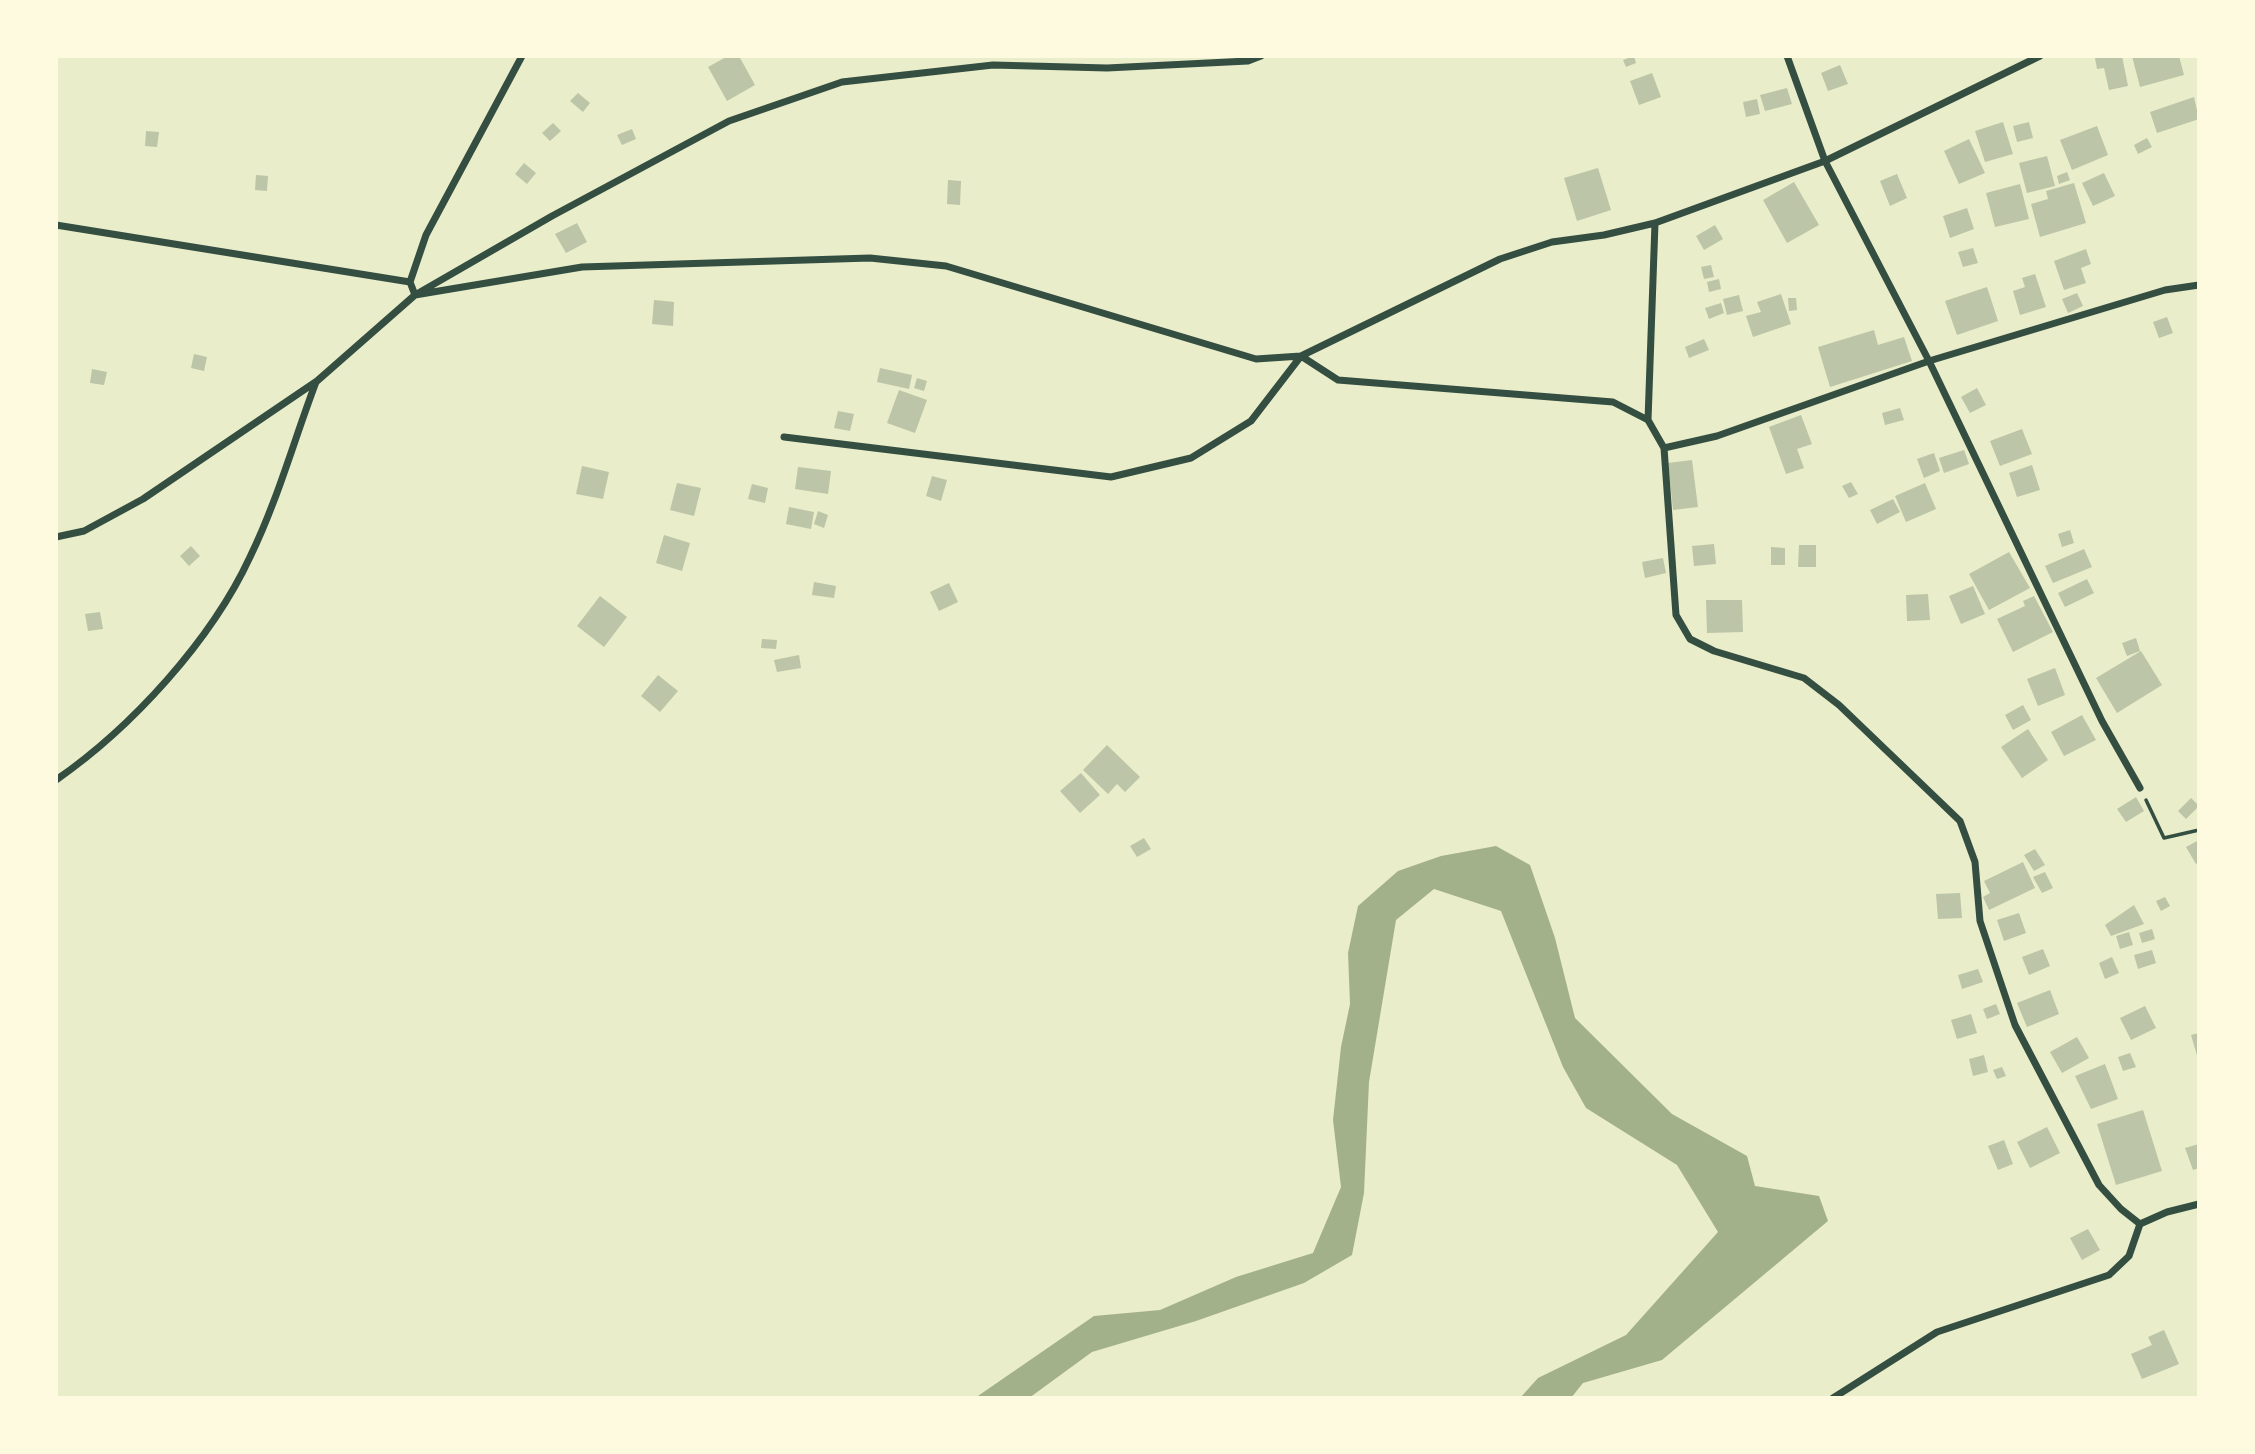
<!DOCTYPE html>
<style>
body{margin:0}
#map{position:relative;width:2255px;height:1454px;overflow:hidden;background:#e9edc9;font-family:Quicksand,sans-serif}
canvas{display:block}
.frame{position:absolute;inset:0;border:58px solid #fefae0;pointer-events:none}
</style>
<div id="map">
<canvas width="2255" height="1454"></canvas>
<div class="frame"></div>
</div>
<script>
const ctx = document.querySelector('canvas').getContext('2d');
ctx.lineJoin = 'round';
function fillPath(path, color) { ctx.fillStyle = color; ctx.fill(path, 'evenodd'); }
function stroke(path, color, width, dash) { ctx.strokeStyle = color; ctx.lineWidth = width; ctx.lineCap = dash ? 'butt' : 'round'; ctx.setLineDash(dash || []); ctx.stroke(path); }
fillPath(new Path2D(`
 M1496 846 1530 865 1555 938 1575 1018 1672 1114 1747 1156 1755 1186 1819 1196 1828 1221 1662 1360 1583 1383 1571 1398H1520L1538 1378 1626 1335 1718 1232 1677 1165 1586 1108 1563 1067 1501 911 1434 889 1396 920 1369 1082 1364 1193 1352 1255 1304 1283 1196 1321 1092 1352 1029 1398H975L1094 1316 1160 1310 1236 1277 1313 1253 1341 1187 1333 1120 1341 1047 1350 1004 1348 953 1358 906 1398 871 1441 856Z`), '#a3b18a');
fillPath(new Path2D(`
 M728 56H739L755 85 727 101 708 67Z
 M1634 56 1636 63 1626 67 1623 60Z
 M2102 56H2122L2128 86 2109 90 2104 68 2097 69 2095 58Z
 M2132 56H2179L2184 75 2140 87Z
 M1840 65 1848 84 1828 91 1821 73Z
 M1652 73 1661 97 1639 105 1630 81Z
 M1787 88 1792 104 1765 111 1760 95Z
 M578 93 590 103 583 112 570 101Z
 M2194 97 2199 119 2157 133 2150 112Z
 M1757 99 1760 114 1746 117 1743 102Z
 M2003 122 2013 154 1985 162 1975 131Z
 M2029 122 2033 138 2017 142 2013 126Z
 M553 123 561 131 550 141 542 133Z
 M2097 126 2108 155 2072 170 2060 140Z
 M632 129 636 139 622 145 617 135Z
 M146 131 159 132 157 147 145 146Z
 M2147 138 2152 147 2138 154 2134 145Z
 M1969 139 1985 173 1959 184 1944 151Z
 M2047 156 2055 186 2027 193 2019 163Z
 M524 163 536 173 527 184 515 174Z
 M1598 168 1611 210 1577 221 1564 178Z
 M2067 172 2070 180 2059 184 2057 176Z
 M2104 173 2115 196 2093 206 2082 183Z
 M1897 174 1907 198 1890 206 1880 181Z
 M256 175 268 176 267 191 255 190Z
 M948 180 961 181 960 205 947 204Z
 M1794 182 1819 225 1787 243 1763 200Z
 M2074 183 2086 223 2040 237 2031 204 2048 199 2046 191Z
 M2020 184 2029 219 1995 227 1986 193Z
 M1967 208 1974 229 1950 238 1943 216Z
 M577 223 587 242 566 253 555 234Z
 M1715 225 1723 239 1704 250 1696 236Z
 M1973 248 1978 263 1963 267 1958 252Z
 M2086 249 2091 264 2081 268 2086 283 2064 290 2054 261Z
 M1711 265 1714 277 1704 279 1701 267Z
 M2035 274 2046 307 2020 315 2013 291 2025 287 2022 278Z
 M1719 279 1721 289 1709 292 1707 282Z
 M1987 287 1998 321 1957 335 1945 301Z
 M2077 293 2083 306 2068 313 2062 299Z
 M1781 294 1791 324 1753 337 1746 316 1761 312 1757 302Z
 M1739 295 1743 311 1727 315 1723 299Z
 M1788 298H1796L1797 310 1789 311Z
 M654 300 674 302 673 326 652 324Z
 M1721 303 1724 313 1709 319 1705 308Z
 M2167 317 2173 333 2159 338 2153 322Z
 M1874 330 1878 345 1904 337 1912 361 1830 387 1818 347Z
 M1704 339 1709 350 1689 358 1685 347Z
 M194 354 207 357 204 371 191 368Z
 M880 368 912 375 909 389 877 382Z
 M92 369 107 372 104 385 90 383Z
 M917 378 927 381 924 391 914 388Z
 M1977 388 1986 405 1970 413 1961 397Z
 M899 390 927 400 915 433 887 423Z
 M1900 408 1904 420 1885 425 1882 413Z
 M838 411 854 414 850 431 834 428Z
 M1801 415 1812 444 1797 449 1804 468 1786 474 1769 427Z
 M2022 429 2032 454 2000 466 1990 441Z
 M1964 450 1969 464 1944 473 1939 458Z
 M1934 453 1940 471 1924 478 1917 459Z
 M1692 460 1698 507 1673 510 1668 463Z
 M2032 465 2040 490 2017 497 2009 473Z
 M582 466 609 472 603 499 576 494Z
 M798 467 831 471 828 494 795 489Z
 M932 476 947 480 941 501 926 496Z
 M1851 482 1858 494 1849 498 1842 486Z
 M677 483 701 488 694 516 670 510Z
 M1925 483 1936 509 1906 522 1895 496Z
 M752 484 768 488 765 503 748 499Z
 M1893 499 1900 512 1877 524 1870 510Z
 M789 507 814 512 811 529 786 524Z
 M818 511 828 515 824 528 814 524Z
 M2070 530 2074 543 2062 547 2058 534Z
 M664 535 690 543 682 571 656 563Z
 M1714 544 1716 564 1694 566 1692 546Z
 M1799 545H1816V567H1798Z
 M191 546 200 556 189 566 180 556Z
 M1771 547 1785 548V565H1771Z
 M2084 549 2092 567 2053 583 2045 566Z
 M2009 552 2030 588 1989 610 1969 574Z
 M1663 558 1666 573 1645 578 1642 562Z
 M2087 579 2094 593 2065 607 2058 593Z
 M814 582 836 586 834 598 812 595Z
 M949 583 958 602 939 611 930 592Z
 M1973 586 1985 614 1961 624 1949 596Z
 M1928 594 1930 620 1907 621 1906 595Z
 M600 596 627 617 604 647 577 626Z
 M2034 596 2053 632 2013 652 1997 619 2025 606 2023 601Z
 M1706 600H1742L1743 632 1707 633Z
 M100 612 103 629 88 631 85 614Z
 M2136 638 2140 651 2127 656 2122 643Z
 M762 639 777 640 776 649 761 648Z
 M2141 651 2162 685 2117 713 2096 678Z
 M799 655 801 668 777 672 774 660Z
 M2055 668 2065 695 2038 706 2027 679Z
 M658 675 678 691 660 712 641 696Z
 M2023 705 2031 720 2013 730 2005 715Z
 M2082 715 2096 740 2064 756 2051 732Z
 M2028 729 2048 760 2022 778 2001 747Z
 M1107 745 1140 777 1125 792 1117 784 1108 794 1083 770Z
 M1081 773 1100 795 1080 813 1060 791Z
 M2136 797 2144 811 2126 822 2117 809Z
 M2191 798 2199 806 2186 819 2178 811Z
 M1144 838 1151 849 1137 857 1130 846Z
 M2199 840V862L2196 864 2186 847Z
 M2035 849 2045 865 2034 871 2024 855Z
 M2023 862 2035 888 1989 910 1983 897 1990 893 1984 881Z
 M2045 872 2053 888 2042 893 2033 877Z
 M1960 893 1962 918 1938 919 1936 894Z
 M2165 897 2170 906 2161 911 2156 901Z
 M2134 905 2144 924 2111 936 2105 925Z
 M2019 913 2026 933 2004 941 1997 920Z
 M2152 929 2155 939 2142 943 2139 933Z
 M2129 932 2133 945 2120 949 2116 936Z
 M2043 949 2050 966 2029 975 2022 957Z
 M2152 950 2156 963 2138 969 2134 955Z
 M2112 957 2119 973 2105 979 2099 963Z
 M1978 969 1983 982 1962 989 1958 975Z
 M2050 990 2059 1014 2027 1027 2017 1003Z
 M1996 1004 2000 1014 1987 1019 1983 1009Z
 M2145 1006 2156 1028 2131 1040 2120 1018Z
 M1971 1014 1977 1033 1957 1039 1951 1020Z
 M2199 1033V1059H2198L2191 1035Z
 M2077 1037 2089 1058 2062 1073 2050 1052Z
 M2130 1053 2136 1067 2123 1071 2118 1057Z
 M1984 1055 1988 1072 1973 1076 1969 1059Z
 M2105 1064 2118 1099 2091 1109 2075 1076Z
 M2002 1067 2006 1076 1997 1079 1993 1070Z
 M2143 1110 2162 1171 2116 1185 2097 1124Z
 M2047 1127 2060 1153 2030 1168 2017 1142Z
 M2004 1140 2013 1164 1998 1170 1988 1146Z
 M2199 1144V1168L2193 1170 2185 1148Z
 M2088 1229 2100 1250 2082 1260 2070 1238Z
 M2164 1330 2179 1364 2142 1379 2131 1354 2152 1345 2148 1337Z`), '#bcc5a7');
stroke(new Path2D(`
 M2146 800 2164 838 2199 830`), '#344e41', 3.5);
stroke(new Path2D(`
 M522 56 426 235 410 282 415 295 552 216 729 121 842 82 993 65 1107 68 1248 61 1261 56
 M1787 56 1825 161 1929 361 2102 721 2140 788
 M56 225 410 282
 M1648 420 1655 223
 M784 437 1111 477 1191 458 1251 421 1301 356 1338 380 1613 402 1648 420 1664 448 1676 615 1690 639 1714 651 1804 678 1839 705 1960 821 1975 862 1980 921 2015 1025 2099 1185 2121 1209 2140 1224
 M1664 448 1717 436 1929 361 2165 290 2199 285
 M56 537 84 531 143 499 317 381 415 295 582 267 870 258 946 266 1256 359 1301 356 1500 259 1552 242 1604 235 1655 223 1825 161 2040 56
 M56 780C131 728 211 641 250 557 277 502 294 440 316 382
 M1833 1398 1937 1332 2109 1275 2129 1256 2140 1224 2167 1212 2199 1204`), '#344e41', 7);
</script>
